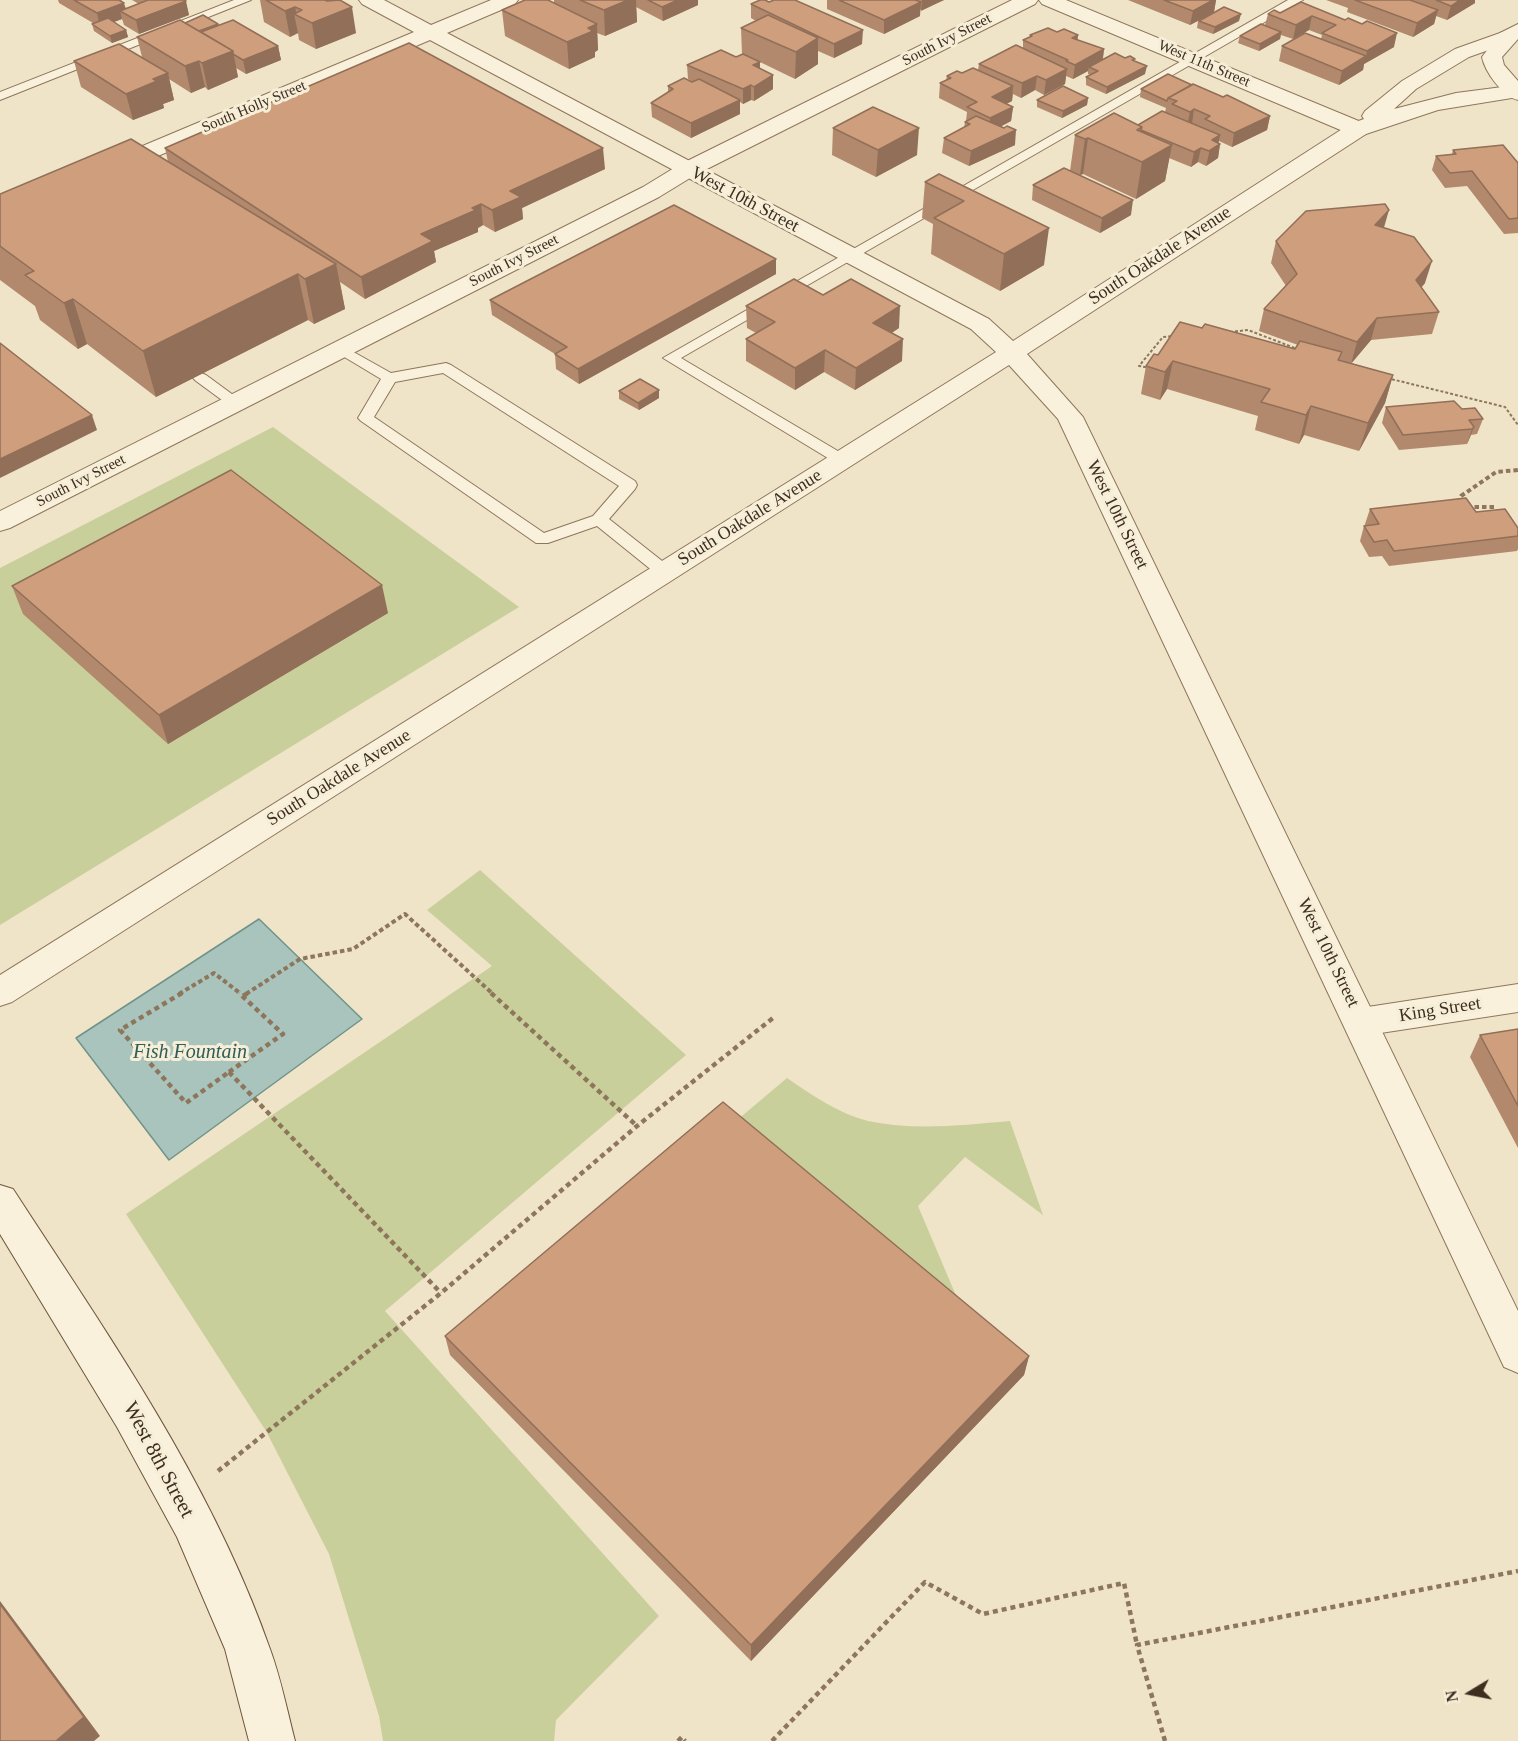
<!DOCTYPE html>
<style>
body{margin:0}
#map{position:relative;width:1518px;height:1741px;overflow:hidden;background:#f0e4c8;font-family:"Times New Roman",serif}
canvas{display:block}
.north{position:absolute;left:1440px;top:1663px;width:60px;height:60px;-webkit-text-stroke:4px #f7eed8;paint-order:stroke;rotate:260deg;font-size:16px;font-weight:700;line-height:24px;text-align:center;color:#3d2e20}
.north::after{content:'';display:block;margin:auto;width:21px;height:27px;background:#3d2e20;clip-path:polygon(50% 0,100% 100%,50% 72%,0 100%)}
</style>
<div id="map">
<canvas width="1518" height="1741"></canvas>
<div class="north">N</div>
</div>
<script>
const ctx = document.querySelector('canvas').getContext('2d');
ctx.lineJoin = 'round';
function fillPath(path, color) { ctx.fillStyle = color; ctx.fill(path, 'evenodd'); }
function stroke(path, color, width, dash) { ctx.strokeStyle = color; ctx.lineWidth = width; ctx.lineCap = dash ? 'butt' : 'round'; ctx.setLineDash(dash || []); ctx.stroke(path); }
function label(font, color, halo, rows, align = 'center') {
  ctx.font = font + ' "Times New Roman",serif'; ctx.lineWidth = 6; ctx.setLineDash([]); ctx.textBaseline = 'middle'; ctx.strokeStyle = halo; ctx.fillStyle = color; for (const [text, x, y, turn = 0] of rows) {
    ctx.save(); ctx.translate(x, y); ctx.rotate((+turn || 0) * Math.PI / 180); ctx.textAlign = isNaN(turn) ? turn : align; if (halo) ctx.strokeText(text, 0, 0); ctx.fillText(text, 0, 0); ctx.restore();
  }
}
fillPath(new Path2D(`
 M273 427 519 607 0 925V568Z
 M480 870 686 1055 385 1311 659 1616 556 1720 554 1741H383L379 1716 329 1554 266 1431 126 1214 492 966 427 910Z
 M787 1078C812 1095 839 1114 868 1121 915 1131 963 1125 1010 1121L1043 1215 965 1157 918 1206 963 1312 736 1121Z`), '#c9cf9b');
const water = new Path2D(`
 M259 919 362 1019 169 1160 76 1038Z`);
fillPath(water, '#a9c4bc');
stroke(water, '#6f938a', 1.5);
const service = new Path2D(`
 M234 0H251L0 100V92Z
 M1288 0H1303L681 358 848 457 850 460 848 463H836L663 358Z
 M341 345 391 373 446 363 451 365 635 481 637 485 635 489 609 519 671 568 673 572 671 576H659L597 526 548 543H536L361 421 358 418 381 379 336 352 334 349 336 346ZM443 373 619 486 593 516 544 533 374 417 395 382Z
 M201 373 206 375 240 400 243 403 240 406H230L196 381 193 378 196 375Z`);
const minor = new Path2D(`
 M1012 0H1038L1035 4 695 175 659 197 10 528 0 531V511L643 187 679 165Z
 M1039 0H1066L1366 124 1369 129 1366 134 1358 136 1350 134 1042 4Z
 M1518 24V39L1502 57 1504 65 1518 81V100C1503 97 1485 72 1482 57L1500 33Z
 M1518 984V1012L1361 1036 1349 1032 1343 1022 1349 1012 1361 1008Z`);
const tertiary = new Path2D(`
 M359 0H384L431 25 491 0H518L515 4 447 33 989 319 1013 341 1350 124 1364 119 1362 116 1365 111 1402 81 1455 49 1500 33 1507 31 1514 33 1517 37 1514 41 1469 57 1416 89 1394 109 1456 93 1518 85V97L1438 110 1366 134 1027 354 1083 417 1518 1311V1373L1504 1367 1058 419 1009 365 12 1002 0 1006V975L996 352 971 329 430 40 118 173 110 175 102 173 99 168 102 163 414 32 362 4Z`);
const secondary = new Path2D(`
 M0 1185 13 1189C108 1335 212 1483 270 1649 281 1679 287 1710 295 1741H249L225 1649 177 1537 117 1427 0 1234Z`);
stroke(service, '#8d765c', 2);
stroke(minor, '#8d765c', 2);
stroke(tertiary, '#8d765c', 2);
stroke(secondary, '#6f573f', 2);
stroke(new Path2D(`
 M1230 332 1248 330 1300 350
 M1151 368 1139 366 1163 337 1175 336
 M1387 378 1505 407 1518 425`), '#8d765c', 2, [3, 2]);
stroke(new Path2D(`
 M1458 503 1461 496 1496 472 1518 470
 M1467 507H1496
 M179 994 214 973 241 994
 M246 994 300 959 353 949 405 914 493 994`), '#8d765c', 4, [4.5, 3]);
stroke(new Path2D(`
 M182 993 120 1030 186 1103 229 1072
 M491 993 637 1126
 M243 996 248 993
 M229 1072 441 1293
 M229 1072 283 1034 239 993
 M218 1471 441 1293 637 1126 773 1018
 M678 1741 682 1737 685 1741
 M772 1741 925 1582 983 1614 1124 1583 1137 1645
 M1165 1741 1137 1645 1518 1571`), '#8d765c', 4.5, [5, 4]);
fillPath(service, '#faf1dc');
fillPath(minor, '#faf1dc');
fillPath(tertiary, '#faf1dc');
fillPath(secondary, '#faf1dc');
fillPath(new Path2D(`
 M58 0H121L126 8 139 4 132 0H185L189 15 139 34 124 25 122 19 114 22 126 30 128 37 112 43 94 31 92 24 93 23 59 3Z
 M260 0H340L356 33 316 49 299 40 298 33 290 37 264 22Z
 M554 0H698V5L663 21 636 7 637 22 605 36 597 33 598 50 595 52V57L569 69 505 36 502 10 554 3Z
 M827 0H944L920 10V16L884 34 827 9Z
 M1128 0H1216L1214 12 1239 21 1213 34 1197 28 1198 21 1190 25Z
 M1326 0H1475V3L1447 20 1436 16 1434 24 1413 37 1347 12 1348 8Z
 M1301 2 1394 47 1364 64 1363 70 1339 85 1279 61 1282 46 1321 39 1322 35 1309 30 1293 39 1281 35 1280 39 1259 51 1238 43 1240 36 1265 25 1268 14 1280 13Z
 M751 4 862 44 834 58 818 51V64L795 79 760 62V68L773 89 754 101 751 100 743 104 740 102V114L691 138 652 117 651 103 668 92V86L693 82 688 79 687 65 736 57 742 54 741 28 756 21 751 18Z
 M185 23 219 25 278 46 281 60 246 74 236 68 238 77 208 90 205 87 191 93 169 79 174 100 163 104 164 108 133 120 81 87 74 61 142 57 137 37Z
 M1030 35 1078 40 1104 49 1103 59 1125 58 1134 61 1145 74 1106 94 1086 85V77L1091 75 1088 74V71L1073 79 1066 76 1065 84 1044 95 1035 90 1021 98 1013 94 1012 101 1006 104 1013 107 1011 121 1001 126 1015 145 969 166 942 153 944 138 964 128 965 122 966 121 967 112 939 98 940 83 946 80 947 76 978 70 979 64 1023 48V40L1030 37Z
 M1141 89 1223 97 1270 116 1267 130 1232 147 1219 141 1218 143 1220 144 1218 158 1206 166 1198 162 1191 167 1169 158 1165 181 1136 199 1083 174 1080 175 1131 215 1100 233 1032 200 1033 185 1070 171 1075 135 1138 125 1165 112 1166 108 1140 97Z
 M1088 98 1087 105 1062 118 1037 107V100Z
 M833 128 917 155 876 177 832 155Z
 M165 148 605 169 522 208 523 219 495 232 483 225 478 228V232L434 251 436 262 365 299 340 282 345 309 314 324 308 320 156 397 87 344 78 349 40 320 35 306 0 280V194L168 162Z
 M1453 150 1518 163V233L1504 234 1467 186 1445 188 1432 170 1436 156 1452 154Z
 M939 174 1044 265 1000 291 931 254 933 224 922 218 925 182Z
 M1384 228 1425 283 1421 288 1439 312 1432 334 1371 340 1351 363 1393 375 1385 403 1359 451 1304 435 1299 444 1255 430 1258 416 1167 389 1160 400 1141 394 1146 366 1158 355 1202 328 1295 349 1298 345 1259 331 1264 309 1286 286 1271 263 1276 241Z
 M776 274 579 384 556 369 555 354 492 315 490 300Z
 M823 295 899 328 892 333 902 361 855 390 824 372 795 390 746 361V339L756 333 747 328 746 306Z
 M659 390V398L639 410 619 399V391Z
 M1386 407 1462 409 1483 419 1477 434 1471 435 1467 444 1399 450 1382 423Z
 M1370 509 1476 512 1518 528V549L1517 551 1389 566 1382 556 1369 557 1360 541 1364 526 1365 525V524Z
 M12 586 388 613 168 744 23 614Z
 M1518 1029V1148L1470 1057 1480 1035Z
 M445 1336 1029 1356 1024 1375 751 1661 450 1355Z`), '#b2896c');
fillPath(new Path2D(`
 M114 0H121L122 4 124 3 127 15 120 11 122 19 100 27 97 13Z
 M322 0H331L352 7 356 33 316 49 312 23Z
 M628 0H636L637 22 605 36 604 10Z
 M678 0H698V5L663 21 662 7Z
 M922 0H944L921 11Z
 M1213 0H1216L1214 12 1190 25 1193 11Z
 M1460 0H1475V3L1447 20 1451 6Z
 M186 1 189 15 139 34 136 20Z
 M921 2 920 16 884 34V20Z
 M295 7 297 15 294 14 298 33 290 37 285 11Z
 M1438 10 1434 24 1413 37 1417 23Z
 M1241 14 1239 21 1213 34 1215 27Z
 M1312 16 1309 30 1293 39 1296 25Z
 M218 24 220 31 193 34Z
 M597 24 598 50 595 52V57L569 69 567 42 588 28Z
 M126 30 128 37 112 43 110 36Z
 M863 30 862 44 834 58V44Z
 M1281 32 1280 39 1259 51 1260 44Z
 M1397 33 1394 47 1364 64 1363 70 1339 85 1342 71 1366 57 1367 51Z
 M1078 35 1077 49 1072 38Z
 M818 38V64L795 79 796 52Z
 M278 46 281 60 246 74 243 60Z
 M1104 49 1102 64 1089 67 1088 71 1073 79 1075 65Z
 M233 51 238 77 208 90 202 63Z
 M199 61 205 87 191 93 185 66Z
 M760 62V76L753 65Z
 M1147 66 1145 74 1106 94 1107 87Z
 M1067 69 1065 84 1044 95 1046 80Z
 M168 73 174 100 163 104 164 108 133 120 126 94 153 79Z
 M773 75V89L754 101V87Z
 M1037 76 1035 90 1021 98 1022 83Z
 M751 85V100L743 104V89Z
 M1013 86 1012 101 991 112 992 97Z
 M1088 98 1087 105 1062 118 1063 111Z
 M740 100V114L691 138V123Z
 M1013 107 1011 121 989 133 990 118Z
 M1194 109 1192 124 1187 126 1190 112Z
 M1270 116 1267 130 1232 147 1234 133Z
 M919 128 917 155 876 177 878 150Z
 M1016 130 1015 145 969 166 971 151Z
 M1220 135 1218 145 1220 144 1218 158 1206 166 1212 140Z
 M1088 138 1083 174 1080 175 1085 139Z
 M1172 145 1165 181 1136 199 1142 162Z
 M603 148 605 169 522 208 523 219 495 232 492 210 510 191Z
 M1201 148 1198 162 1191 167 1194 152Z
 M1133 200 1131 215 1100 233 1102 218Z
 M481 204 483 225 478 228V232L434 251 436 262 365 299 361 277 421 234Z
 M1389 210 1383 231 1375 225Z
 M1049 228 1044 265 1000 291 1004 254Z
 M776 259V274L579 384 578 369Z
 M1432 261 1425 283 1409 302 1416 280Z
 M336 264 345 309 314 324 305 279Z
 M298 274 308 320 156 397 143 351Z
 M73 299 87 344 78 349 64 303Z
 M900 306 899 328 872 345 873 323Z
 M1377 318 1371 340 1351 364 1357 342Z
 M903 339 902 361 855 390 856 368Z
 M825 350 824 372 795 390V368Z
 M1173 361 1167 389 1160 400 1165 372Z
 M1393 375 1385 403 1359 451 1368 423Z
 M659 390V398L639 410 638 403Z
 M1311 406 1304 435 1299 444 1306 415Z
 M92 415 97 430 0 478V459Z
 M1474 427 1468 442 1467 444 1472 429Z
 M382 585 388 613 168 744 159 715Z
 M1029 1356 1024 1375 751 1661V1645Z
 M0 1601 100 1736 94 1741H56L0 1604Z`), '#916f58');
const building = new Path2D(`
 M74 0H119L124 3 97 13Z
 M148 0H185L186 1 136 20 120 11Z
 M266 0H325L327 1 340 0 352 7 312 23 294 14 302 10 295 7 285 11Z
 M525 0H548L597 24 588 28 593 31 567 42 502 10Z
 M580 0H628L604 10Z
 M648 0H678L662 7Z
 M760 0H765L769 2 774 0H795L863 30 834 44 751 4Z
 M839 0H915L921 2 884 20Z
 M1164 0H1213L1193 11Z
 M1355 0H1410L1438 10 1417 23Z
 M1436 0H1460L1451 6Z
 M1301 2 1345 20 1348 18 1362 24 1367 21 1397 33 1367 51 1322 33 1336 25 1312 16 1296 25 1268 14 1274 10 1280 13Z
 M1224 7 1241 14 1215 27 1199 21Z
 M203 15 218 24 199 31 185 23Z
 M768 15 818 38 796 52 741 28Z
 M108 18 126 30 110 36 92 24Z
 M180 20 233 51 202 63 199 61 185 66 137 37Z
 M233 20 278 46 243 60 233 54V51L201 32Z
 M1261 24 1281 32 1260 44 1240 36Z
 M1048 28 1057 32 1064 29 1078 35 1072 38 1104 49 1075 65 1066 61 1068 60 1023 40 1032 36 1030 35Z
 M1305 33 1366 56 1342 71 1282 46Z
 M409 43 603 148 510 191 521 197 492 210 481 204 472 208 476 210 421 234 433 241 361 277 165 148Z
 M119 44 168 73 153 79 157 81 126 94 74 61Z
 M1016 45 1067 69 1046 80 1037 76 1022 83 979 64Z
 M721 50 736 57 743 54 760 62 753 65 773 75 754 87 751 85 743 89 687 65Z
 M1115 53 1125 58 1130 56 1135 59 1132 60 1147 66 1107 87 1086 77 1098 71 1089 67Z
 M973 68 1013 86 992 97 1013 107 990 118 967 107 977 102 940 83 951 78 947 76 957 71 962 73Z
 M1168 74 1192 85 1168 98 1167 101 1141 89Z
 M684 78 692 82 699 79 740 100 691 123 651 103 673 89 668 86Z
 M1193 84 1223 97 1227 95 1270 116 1234 133 1205 119 1210 116 1194 109 1190 112 1172 104 1177 101 1168 98Z
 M1063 86 1088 98 1063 111 1037 100Z
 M873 107 919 128 878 150 833 128Z
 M1162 111 1220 135 1212 140 1220 144 1209 151 1201 148 1194 152 1141 130 1142 127 1138 125Z
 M1114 113 1142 127 1137 130 1172 145 1142 162 1088 138 1085 139 1075 135Z
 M976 116 1004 128 1007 126 1016 130 971 151 944 138 970 124 965 122Z
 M131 139 336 264 305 279 298 274 143 351 73 299 64 303 25 275 34 271 0 246V194Z
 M1503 145 1518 163V218L1509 219 1472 171 1450 173 1436 156 1456 154 1453 150Z
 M1064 168 1133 200 1102 218 1033 185Z
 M939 174 1049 228 1004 254 934 218 964 201 925 182Z
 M1385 204 1389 210 1375 225 1414 237 1432 261 1416 280 1439 312 1377 318 1357 342 1264 309 1297 274 1276 241 1306 211Z
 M674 205 776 259 578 369 555 354 567 347 490 300Z
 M794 279 823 295 851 279 900 306 873 323 903 339 856 368 825 350 795 368 746 339 775 322 746 306Z
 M1180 322 1202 328 1205 324 1295 349 1300 341 1342 352 1338 360 1393 375 1368 423 1311 406 1306 415 1261 402 1270 389 1173 361 1165 372 1146 366 1154 354 1158 355Z
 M0 343 92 415 0 459Z
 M640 379 659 390 638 403 619 391Z
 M1454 401 1462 409 1475 408 1483 419 1469 420 1474 427 1472 429 1403 435 1386 407Z
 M231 470 382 585 159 715 12 586Z
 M1466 498 1476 512 1505 509 1518 528V536L1394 551 1387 540 1374 542 1364 526 1379 524 1370 509Z
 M1518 1029V1106L1480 1035Z
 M723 1102 1029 1356 751 1645 445 1336Z
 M0 1604 84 1717 56 1741H0Z`);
fillPath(building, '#cf9f7d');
stroke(building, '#916f58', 1.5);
label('15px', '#3d2e20', '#f7eed8', [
 ["South Ivy Street",947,40,-27],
 ["West 11th Street",1204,64,23],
 ["South Holly Street",254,107,-23],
 ["South Ivy Street",514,261,-27],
 ["South Ivy Street",81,481,-27]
]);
label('18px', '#3d2e20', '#f7eed8', [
 ["West 10th Street",745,200,28],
 ["South Oakdale Avenue",1160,256,-33],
 ["West 10th Street",1117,515,64],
 ["South Oakdale Avenue",750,518,-32],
 ["South Oakdale Avenue",339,778,-32],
 ["West 10th Street",1328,953,64],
 ["King Street",1440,1010,-9]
]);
label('italic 20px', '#2f5d5a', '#f7eed8', [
 ["Fish Fountain",190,1053]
]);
label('21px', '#3d2e20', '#f7eed8', [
 ["West 8th Street",158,1460,62]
]);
</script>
